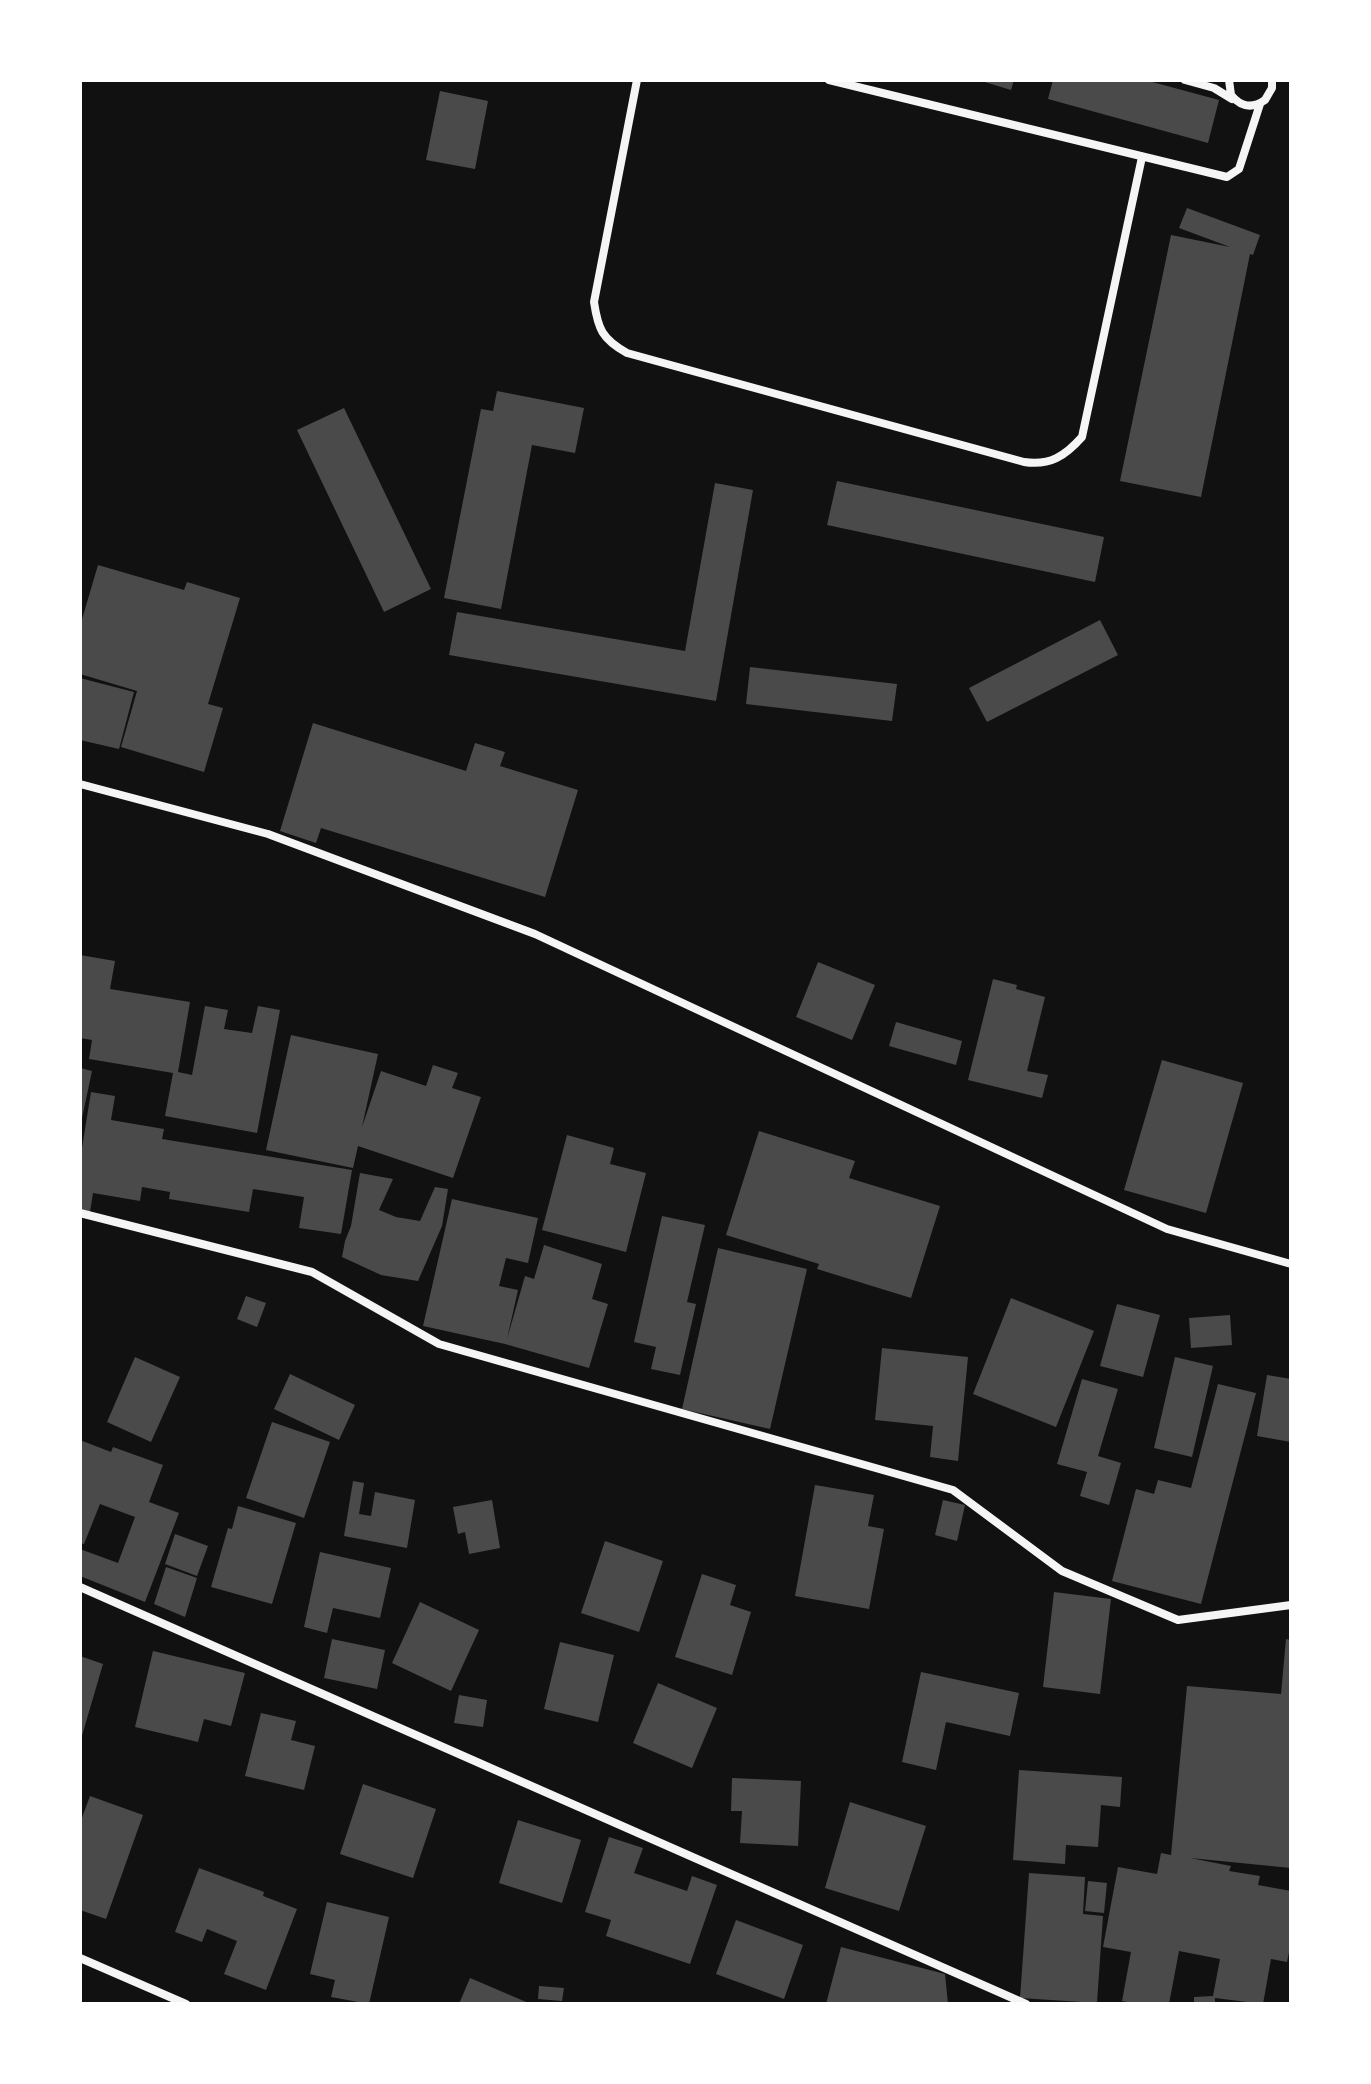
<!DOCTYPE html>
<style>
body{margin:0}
#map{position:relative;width:1371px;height:2084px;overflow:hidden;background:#111;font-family:Lato,sans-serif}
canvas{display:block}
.frame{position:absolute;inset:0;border:82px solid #fff;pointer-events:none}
</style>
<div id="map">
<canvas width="1371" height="2084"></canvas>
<div class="frame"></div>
</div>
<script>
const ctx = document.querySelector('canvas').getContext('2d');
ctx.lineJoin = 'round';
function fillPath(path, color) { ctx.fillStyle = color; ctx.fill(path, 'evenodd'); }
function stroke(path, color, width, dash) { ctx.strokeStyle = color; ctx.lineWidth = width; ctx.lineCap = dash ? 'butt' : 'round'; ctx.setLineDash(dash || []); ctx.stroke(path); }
fillPath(new Path2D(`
 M978 80H1014L1011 90Z
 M1053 80H1145L1219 100 1208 143 1048 99Z
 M440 91 488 101 475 169 426 160Z
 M1187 208 1260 235 1253 255 1250 254 1201 497 1120 481 1171 235 1230 247 1179 228Z
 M497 391 584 408 575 453 532 445 501 609 444 598 481 409 493 411Z
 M344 408 431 589 384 612 297 430Z
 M837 481 1104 537 1095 582 827 525Z
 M715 483 753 490 716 701 449 655 457 612 685 651Z
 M98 565 184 590 187 582 240 598 208 704 223 708 204 772 121 747 137 691 80 674V626Z
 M1100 620 1118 655 987 722 969 688Z
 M750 667 897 684 892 721 746 704Z
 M80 678 134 692 119 749 80 740Z
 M313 723 466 771 475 743 505 752 500 766 578 790 545 897 321 828 316 843 280 831Z
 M80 955 115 961 110 989 190 1002 178 1072 192 1075 205 1006 228 1010 224 1029 252 1033 258 1006 280 1010 257 1133 165 1116 173 1073 89 1059 92 1040 80 1038Z
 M818 962 875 985 852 1040 796 1017Z
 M993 979 1017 985 1016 989 1045 997 1027 1071 1048 1075 1042 1098 968 1080Z
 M896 1022 962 1041 956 1065 889 1046Z
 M291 1035 378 1054 362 1127 381 1071 426 1086 433 1065 458 1073 452 1088 481 1097 453 1178 358 1146 353 1168 266 1150Z
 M1162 1060 1243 1083 1206 1213 1124 1190Z
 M80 1068 92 1071 81 1123H80Z
 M91 1092 115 1096 111 1120 164 1129 162 1139 352 1170 341 1234 299 1228 304 1197 253 1189 249 1212 169 1199 170 1192 142 1187 140 1201 93 1193 90 1212 80 1210V1160Z
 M759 1131 855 1161 849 1178 940 1206 911 1298 817 1269 819 1264 726 1235Z
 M567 1135 614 1148 610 1164 646 1173 626 1252 542 1230Z
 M360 1173 393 1179 379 1210 396 1217 420 1221 435 1187 448 1189 442 1226 418 1281 381 1275 342 1257 345 1241 351 1226Z
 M452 1199 538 1218 528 1263 506 1258 499 1286 518 1290 507 1339 525 1276 534 1279 544 1245 602 1264 592 1299 608 1304 589 1368 505 1344 423 1326Z
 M662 1216 705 1225 687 1302 696 1304 680 1375 651 1369 656 1347 634 1342Z
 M718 1248 807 1269 770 1429 682 1409Z
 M246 1296 266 1303 257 1327 237 1319Z
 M1011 1298 1094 1331 1056 1427 973 1394Z
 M1117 1304 1160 1315 1143 1377 1100 1366Z
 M1230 1315 1232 1345 1191 1348 1189 1318Z
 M882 1348 968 1357 958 1461 930 1457 933 1426 875 1420Z
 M135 1357 180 1377 151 1442 107 1422Z
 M1175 1357 1213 1366 1192 1457 1154 1448Z
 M290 1374 355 1405 339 1440 274 1409Z
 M1267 1375 1291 1379V1442L1257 1436Z
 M1082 1379 1118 1389 1098 1456 1121 1463 1109 1505 1080 1496 1087 1472 1057 1464Z
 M1218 1384 1256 1393 1201 1604 1112 1581 1136 1489 1154 1494 1158 1480 1191 1488Z
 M272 1422 330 1442 304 1518 246 1498Z
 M80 1440 111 1452 113 1447 163 1465 149 1502 179 1513 145 1602 80 1576V1549L118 1563 135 1517 100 1504 84 1544 80 1543Z
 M353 1481 364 1483 359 1514 371 1516 375 1492 415 1500 407 1548 344 1536Z
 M815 1485 874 1495 868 1526 884 1529 869 1609 795 1596Z
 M492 1500 500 1548 469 1554 465 1532 458 1534 453 1507Z
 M943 1500 965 1505 957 1541 935 1535Z
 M238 1506 296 1523 272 1604 211 1587 228 1528 232 1529Z
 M175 1534 208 1546 197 1576 165 1564Z
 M605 1541 663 1561 639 1632 581 1613Z
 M320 1552 391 1568 380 1618 333 1608 327 1633 304 1627Z
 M166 1567 197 1578 185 1617 154 1604Z
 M702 1574 736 1585 730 1605 751 1612 732 1675 675 1657Z
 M1054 1592 1111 1599 1100 1694 1043 1687Z
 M420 1602 479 1630 451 1691 392 1663Z
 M332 1639 385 1650 377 1689 324 1678Z
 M1286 1639 1291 1640V1868L1190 1858 1231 1866 1229 1871 1260 1876 1258 1885 1291 1891V1942L1287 1962 1271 1959 1263 2004 1215 1998V2004H1194V1997L1213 1996 1220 1959 1179 1951 1169 2004H1138L1122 2001 1131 1952 1103 1947 1118 1867 1157 1874 1161 1853 1171 1855 1187 1686 1281 1694Z
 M560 1642 614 1655 598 1722 544 1709Z
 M153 1651 245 1673 231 1726 204 1719 198 1742 135 1727Z
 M80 1656 103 1664 81 1739H80Z
 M921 1672 1019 1693 1010 1736 946 1722 936 1770 902 1762Z
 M658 1683 717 1708 692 1768 633 1743Z
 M459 1695 487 1700 483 1727 454 1723Z
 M261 1713 296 1721 291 1740 315 1746 304 1790 245 1776Z
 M1019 1770 1122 1777 1120 1807 1101 1805 1098 1847 1066 1845 1065 1864 1013 1860Z
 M732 1778 801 1781 798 1846 740 1843 742 1811H731Z
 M363 1784 436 1809 413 1878 340 1854Z
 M90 1796 143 1815 106 1919 80 1910 82 1881 80 1880V1823Z
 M850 1802 926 1826 899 1911 825 1888Z
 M518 1820 581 1840 562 1903 499 1883Z
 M609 1837 643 1848 634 1873 687 1891 692 1876 717 1885 690 1964 606 1936 611 1920 585 1912Z
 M199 1868 264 1892 263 1896 297 1909 266 1990 224 1974 237 1941 207 1929 202 1942 175 1932Z
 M1029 1873 1085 1877 1083 1914 1103 1916 1097 2003 1020 1998Z
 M1088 1881 1107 1883 1104 1913 1085 1911Z
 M327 1902 389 1917 369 2004 331 1997 335 1980 310 1974Z
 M736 1920 803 1945 784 1999 716 1974Z
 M841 1947 945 1974 948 2004H826Z
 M470 1978 531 2004H459Z
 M539 1986 564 1988 562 2001 538 1999Z`), '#4a4a4a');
stroke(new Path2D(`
 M637 80 594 302C598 329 602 339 627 353L1024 462C1050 466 1065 456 1082 437L1142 157
 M829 80 1227 177 1239 169 1260 104
 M1185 80 1214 88 1232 99
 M1229 80 1231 95C1241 107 1252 109 1265 100L1272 88V80
 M80 784 268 834 535 934 1167 1229 1291 1264
 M80 1213 312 1272 439 1344 953 1490 1062 1571 1178 1620 1291 1605
 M80 1587 1026 2004
 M80 1958 186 2004`), '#f5f5f5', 8);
</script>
